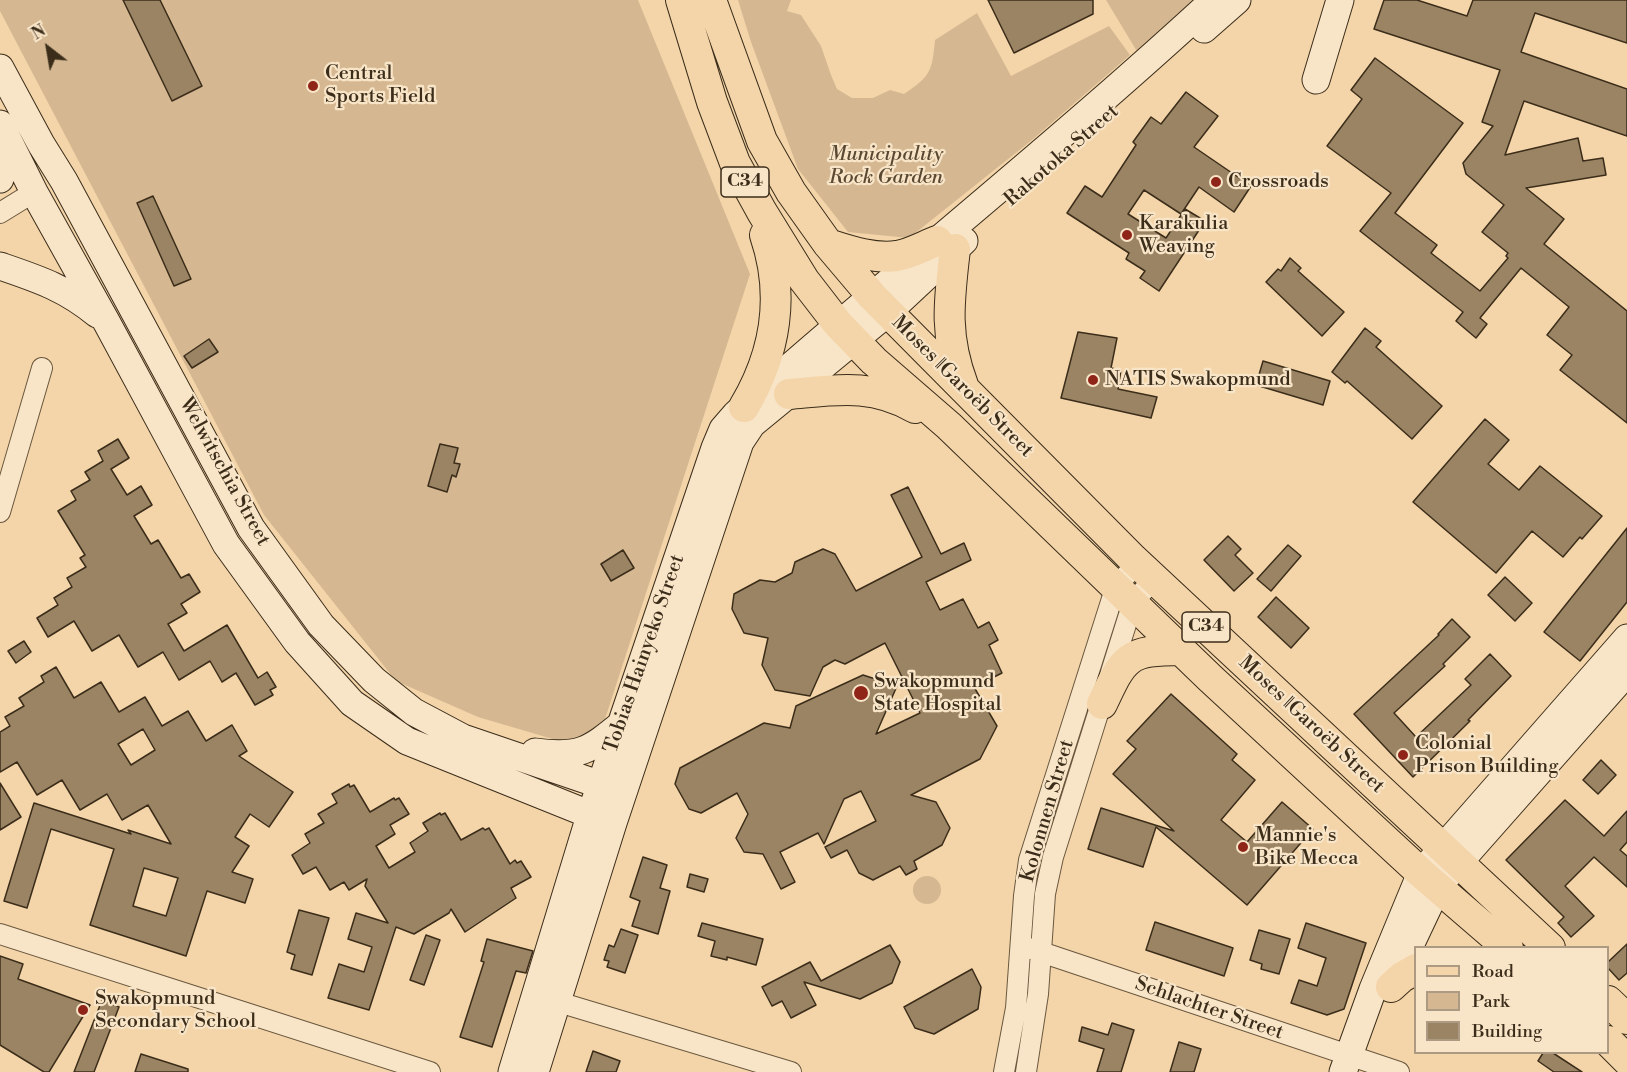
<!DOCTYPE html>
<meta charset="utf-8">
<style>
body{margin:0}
#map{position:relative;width:1627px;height:1072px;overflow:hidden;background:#f4d5a9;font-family:"Libre Bodoni",serif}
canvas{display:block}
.legend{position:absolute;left:1414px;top:946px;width:195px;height:108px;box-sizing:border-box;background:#f8e4c7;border:2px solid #ac9b82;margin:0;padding:8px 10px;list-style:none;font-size:18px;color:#3b2d1a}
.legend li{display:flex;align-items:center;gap:12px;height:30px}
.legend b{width:30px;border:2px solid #ac9b82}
.north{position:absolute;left:18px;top:18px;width:60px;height:60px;-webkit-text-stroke:4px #f8e4c7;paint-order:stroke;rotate:329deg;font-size:16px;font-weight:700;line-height:24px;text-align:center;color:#3b2d1a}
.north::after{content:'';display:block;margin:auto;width:21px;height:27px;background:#3b2d1a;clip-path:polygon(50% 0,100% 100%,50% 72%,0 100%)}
</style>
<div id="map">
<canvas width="1627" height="1072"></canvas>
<ul class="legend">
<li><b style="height:8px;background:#f4d5a9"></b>Road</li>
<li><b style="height:16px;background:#d5b891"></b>Park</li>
<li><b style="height:16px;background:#9b8464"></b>Building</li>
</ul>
<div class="north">N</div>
</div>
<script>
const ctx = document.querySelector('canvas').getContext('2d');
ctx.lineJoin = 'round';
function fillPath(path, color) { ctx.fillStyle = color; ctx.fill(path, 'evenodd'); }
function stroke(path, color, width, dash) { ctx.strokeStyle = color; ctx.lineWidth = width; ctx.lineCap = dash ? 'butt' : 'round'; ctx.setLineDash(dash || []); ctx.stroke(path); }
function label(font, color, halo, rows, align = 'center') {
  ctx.font = font + ' "Libre Bodoni",serif'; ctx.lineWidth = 4.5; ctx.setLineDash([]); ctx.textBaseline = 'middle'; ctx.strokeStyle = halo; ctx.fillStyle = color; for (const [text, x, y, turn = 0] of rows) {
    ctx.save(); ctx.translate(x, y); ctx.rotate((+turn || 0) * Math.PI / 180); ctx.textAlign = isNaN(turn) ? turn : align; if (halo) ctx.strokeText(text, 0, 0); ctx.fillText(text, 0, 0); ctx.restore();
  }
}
fillPath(new Path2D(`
 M0 0H638L750 274 605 719 573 745 478 717 396 681 264 515 0 11Z
 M738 0H791L787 11 801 15 821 46 831 75 837 89 852 98H873L890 90 904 94C931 76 932 71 935 40L977 13 1011 76 1109 26 1130 55 1032 140 909 238 848 232 798 169 751 42Z
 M1106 0H1198L1138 53Z
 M913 890a14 14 0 1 1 28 0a14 14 0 1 1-28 0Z`), '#d5b891');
const building = new Path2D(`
 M123 0H160L202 86 172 101Z
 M988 0H1093V14L1014 53Z
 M1384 0H1417L1467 16 1473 0H1627V43L1535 13 1521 52 1627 89V136L1524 101 1505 155 1578 138 1583 161 1603 158 1606 175 1526 188 1564 219 1544 244 1627 311V423L1560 370 1572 355 1547 335 1569 307 1521 268 1480 318 1487 324 1476 338 1456 321 1463 312 1360 231 1391 193 1327 146 1362 99 1351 90 1375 58 1463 123 1395 213 1437 245 1431 253 1480 291 1508 258 1506 256 1508 253 1482 232 1504 205 1466 174 1463 163 1493 126 1482 122 1500 70 1374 29Z
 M1186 92 1218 116 1194 147 1251 186 1234 212 1199 187 1181 214 1144 190 1128 214 1166 238 1185 209 1205 221 1159 291 1140 278 1145 271 1126 259 1129 253 1067 213 1085 186 1102 197 1136 145 1133 142 1151 117 1161 124Z
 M153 196 191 279 174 286 137 203Z
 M1290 258 1301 268 1298 271 1344 312 1322 336 1266 282 1278 269 1281 271Z
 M1365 328 1381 341 1376 347 1442 406 1412 439 1347 381 1345 383 1332 372Z
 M1078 332 1117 338 1111 368 1121 370 1118 389 1157 397 1151 418 1061 398Z
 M209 339 218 352 192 368 184 356Z
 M1263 361 1330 381 1323 405 1256 385Z
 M1485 419 1509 440 1488 464 1519 490 1540 466 1602 516 1582 539 1580 537 1563 557 1532 531 1496 573 1413 502Z
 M118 439 129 458 111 469 127 495 141 486 152 505 134 516 151 544 158 540 181 578 189 574 200 592 181 604 187 613 168 624 184 651 227 625 258 678 267 672 276 687 270 690 273 695 255 705 236 673 222 682 210 661 179 680 163 652 138 667 119 635 92 651 74 621 48 637 37 618 58 605 54 598 72 587 67 578 86 567 80 558 85 555 58 511 76 500 71 491 90 480 85 472 103 461 98 451Z
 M440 444 458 448 454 463 460 464 456 477 452 475 447 492 428 486Z
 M908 487 941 554 964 543 971 560 926 582 940 610 963 599 978 628 989 622 998 640 989 645 1002 673 974 687 997 726 980 759 911 795 936 802 950 828 942 845 914 861 917 869 906 875 900 866 873 880 859 873 847 850 831 858 825 847 876 821 861 791 844 799 824 844 818 833 780 852 795 882 781 889 763 854 744 852 736 838 748 814 737 793 701 813 689 809 675 784 680 768 764 723 790 728 796 706 863 675 897 686 876 734 920 713 885 643 845 664 835 660 823 667 810 696 775 690 762 665 768 638 744 633 732 609 734 594 760 580 775 582 792 573 795 562 823 549 835 554 856 591 922 557 891 495Z
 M1627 528V602L1580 661 1544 632Z
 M1228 536 1241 549 1235 555 1253 573 1234 591 1204 560Z
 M1288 545 1301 556 1271 591 1257 579Z
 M623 550 634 568 611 581 601 564Z
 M1505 577 1532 603 1515 621 1488 595Z
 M1276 597 1309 628 1291 648 1258 617Z
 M1452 619 1470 637 1443 664 1445 666 1394 713 1416 737 1471 685 1465 679 1490 654 1511 676 1468 720 1470 721 1413 777 1354 714 1439 635 1438 634Z
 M24 641 31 652 16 663 8 651Z
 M56 667 74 698 101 682 119 712 145 697 162 726 188 711 206 741 232 725 247 751 239 756 293 792 269 827 250 814 235 837 249 846 232 872 253 879 245 903 207 891 186 956 90 925 114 849 51 829 27 908 4 901 34 803 131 834 128 830 171 844 148 805 122 820 107 794 80 810 62 780 37 795 17 762 0 772V732L10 726 5 717 24 706 19 698 44 682 41 676ZM143 729 155 750 131 765 118 744ZM144 868 178 878 166 916 133 906Z
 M1171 694 1237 754 1232 760 1255 780 1221 820 1247 842 1282 802 1313 829 1247 905 1156 827 1143 867 1088 849 1101 808 1174 831 1113 774 1136 749 1127 741Z
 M1601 760 1616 775 1598 794 1583 780Z
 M0 783 21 817 0 830Z
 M349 784 350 787 354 785 370 812 394 798 395 800 399 798 409 814 390 825 395 834 376 846 389 868 415 852 410 843 428 831 423 823 440 813 441 815 445 813 461 840 483 828 485 830 489 828 510 864 515 860 517 863 521 861 531 877 511 888 516 898 465 932 451 909 449 913 414 934 396 927 369 1010 328 998 339 964 364 972 372 947 348 939 356 913 388 923 365 886 367 879 349 890 344 882 330 890 316 867 303 874 292 855 310 843 305 834 324 823 318 814 337 803 332 794Z
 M1565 800 1604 836 1627 811V842L1620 850 1627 856V887L1594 857 1565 886 1594 916 1571 937 1558 923 1564 917 1506 860Z
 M643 857 667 865 660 888 670 891 658 934 632 926 640 901 630 897Z
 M690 874 708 879 704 892 687 887Z
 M299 910 329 918 312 975 291 969 295 955 287 952Z
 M1155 922 1233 948 1224 976 1146 950Z
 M702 923 763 939 756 965 727 957V960L711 956 715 941 698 936Z
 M1306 923 1366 943 1344 1009 1327 1015 1291 1003 1299 980 1317 986 1326 958 1298 948Z
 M621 929 638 935 625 973 607 967 609 961 604 960 609 945 614 947Z
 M1259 930 1290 939 1279 974 1261 969 1262 964 1250 960Z
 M426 935 440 940 424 985 410 980Z
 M487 939 533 951 526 973 516 971 492 1047 460 1037 484 962 481 961Z
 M1627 944V973L1619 980 1608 968V962Z
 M890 945 900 962 892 983 860 999 804 982 816 1005 791 1018 782 1001 772 1006 762 987 810 962 821 981Z
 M0 956 23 964 18 979 90 1005 49 1072H44L0 1045Z
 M972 969 981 987 978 1009 934 1034 915 1028 904 1007Z
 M102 1000 119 1007 94 1072H74Z
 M1112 1023 1134 1030 1121 1072H1097L1104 1049 1079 1041 1082 1027 1108 1035Z
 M1179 1042 1201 1049 1194 1072H1170Z
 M593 1051 620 1061 616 1072H586Z
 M1543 1053H1553L1582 1072H1554L1538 1061Z
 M141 1054 188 1069V1072H135Z`);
fillPath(building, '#9b8464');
stroke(building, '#3b2d1a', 1.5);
const street = new Path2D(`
 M0 213 34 192
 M0 512 42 368
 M0 934 430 1072
 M1029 948 1399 1072
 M545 998 791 1072
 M1004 1072 1016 1008 1024 896 1029 860 1116 586 1138 563
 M1026 1072 1038 994 1045 894 1053 857 1133 602 1154 579`);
const secondary = new Path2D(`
 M1204 29 1237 0
 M0 68 41 144 64 181 251 528 321 625 374 680 414 712 463 738 616 790
 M1316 80 1340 0
 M0 124 34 192 107 323 226 544 297 642 352 703 407 741 606 821
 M0 141 2 148 0 179
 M0 266C38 279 66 288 97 314
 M535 752C579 758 589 751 623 723
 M1404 958 1438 886 1627 672
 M512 1072 590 816 715 448 723 429 736 414C894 274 1059 143 1214 0
 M535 1072 613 823 740 442 752 424 887 313 964 241
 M1343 1072 1373 989 1421 873 1627 638`);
const primary = new Path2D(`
 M681 0 712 102 735 163 762 212 804 280 838 324 874 361 949 426 1210 678 1421 873 1508 948
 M711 0 762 141 791 192 828 244 872 296 1133 559 1550 948
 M828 244C850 251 873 259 897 256 910 254 924 246 937 241
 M955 249C949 301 944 335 963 385
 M789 394C836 390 872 383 915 408
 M744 407C776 353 785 294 765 235
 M1102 704C1124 657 1127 650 1182 650
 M1391 987 1402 977 1416 969
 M1608 1001 1627 1019
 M1608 1041 1627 1060`);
stroke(street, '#69573e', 22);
stroke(secondary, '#3b2d1a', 29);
stroke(primary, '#3b2d1a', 32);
stroke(street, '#f8e4c7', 20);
stroke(secondary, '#f8e4c7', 27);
stroke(primary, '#f4d5a9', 30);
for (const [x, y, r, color] of [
 [313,86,6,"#8f2418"],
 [1216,182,6,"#8f2418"],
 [1127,235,6,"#8f2418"],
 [1093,380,6,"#8f2418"],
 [861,693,8,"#8f2418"],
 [1403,755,6,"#8f2418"],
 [1243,847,6,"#8f2418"],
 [83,1010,6,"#8f2418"]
]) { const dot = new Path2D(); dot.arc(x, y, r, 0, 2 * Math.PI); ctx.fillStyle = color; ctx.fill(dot); stroke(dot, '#f8e4c7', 2); }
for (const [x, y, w] of [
 [745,182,48],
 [1206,627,48]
]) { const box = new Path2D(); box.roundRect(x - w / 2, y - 15, w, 30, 4.5); ctx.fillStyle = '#f8e4c7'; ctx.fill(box); stroke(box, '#3b2d1a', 1.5); }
label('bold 18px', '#3b2d1a', null, [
 ["C34",745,182],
 ["C34",1206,627]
]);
label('20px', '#3b2d1a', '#f8e4c7', [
 ["Central",325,74],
 ["Sports Field",325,97],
 ["Crossroads",1228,182],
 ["Karakulia",1139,224],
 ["Weaving",1139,247],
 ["NATIS Swakopmund",1105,380],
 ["Swakopmund",874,682],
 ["State Hospital",874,705],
 ["Colonial",1415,744],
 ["Prison Building",1415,767],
 ["Mannie's",1255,836],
 ["Bike Mecca",1255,859],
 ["Swakopmund",95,999],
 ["Secondary School",95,1022]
], 'left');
label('italic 20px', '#5a4932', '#f8e4c7', [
 ["Municipality",886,155],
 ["Rock Garden",886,178]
]);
label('20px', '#3b2d1a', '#f8e4c7', [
 ["Rakotoka Street",1062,156,-41],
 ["Moses ǁGaroëb Street",962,387,45],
 ["Welwitschia Street",224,472,61],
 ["Tobias Hainyeko Street",645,654,-71],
 ["Moses ǁGaroëb Street",1311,725,43],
 ["Kolonnen Street",1048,811,-74],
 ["Schlachter Street",1209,1009,19]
]);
</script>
